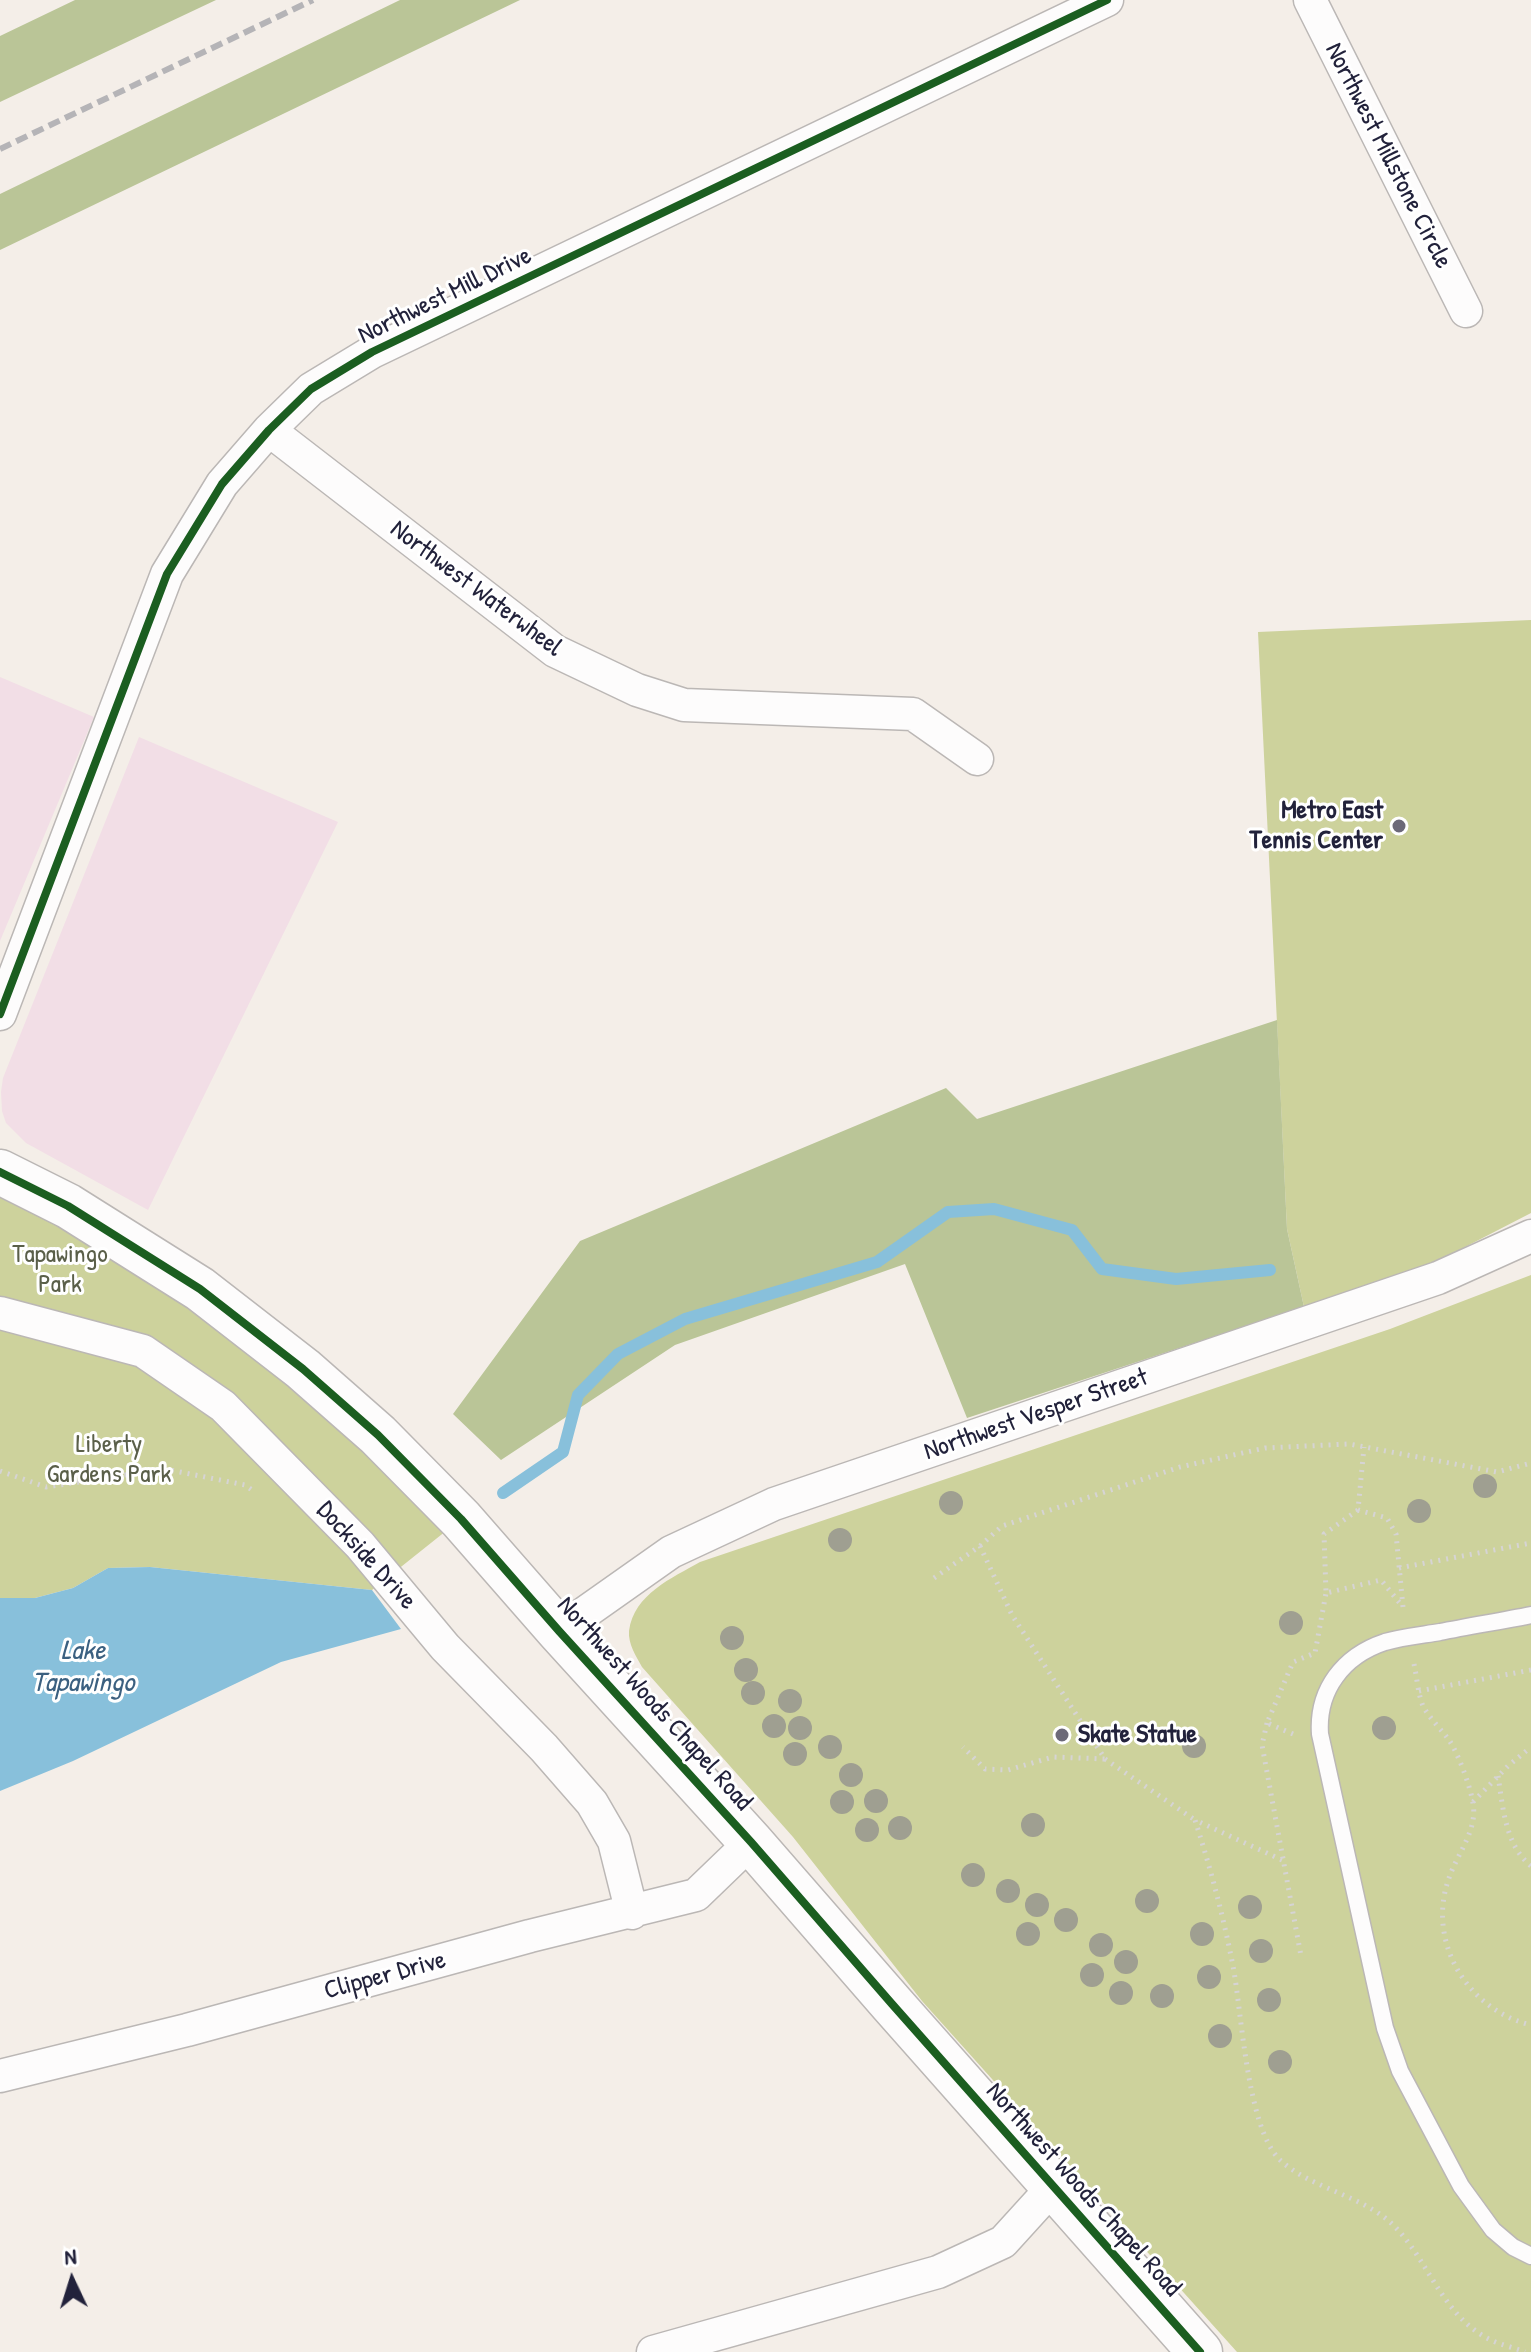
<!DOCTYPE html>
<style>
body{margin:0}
#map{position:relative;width:1531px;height:2352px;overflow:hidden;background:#f4eee8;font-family:"Patrick Hand",sans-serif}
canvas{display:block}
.north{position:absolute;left:32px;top:2240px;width:80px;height:80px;-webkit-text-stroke:6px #fff;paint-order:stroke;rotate:356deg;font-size:22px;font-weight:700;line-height:32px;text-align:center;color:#22223b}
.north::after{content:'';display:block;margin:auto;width:28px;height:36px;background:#22223b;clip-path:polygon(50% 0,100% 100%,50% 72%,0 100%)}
</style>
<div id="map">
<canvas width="1531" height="2352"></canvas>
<div class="north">N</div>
</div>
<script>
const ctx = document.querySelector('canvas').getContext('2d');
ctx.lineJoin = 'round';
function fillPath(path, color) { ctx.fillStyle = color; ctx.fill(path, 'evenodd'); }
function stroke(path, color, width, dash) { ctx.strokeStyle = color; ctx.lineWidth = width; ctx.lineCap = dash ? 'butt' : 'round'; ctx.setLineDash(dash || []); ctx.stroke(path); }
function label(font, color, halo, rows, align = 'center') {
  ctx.font = font + ' "Patrick Hand",sans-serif'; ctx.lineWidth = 6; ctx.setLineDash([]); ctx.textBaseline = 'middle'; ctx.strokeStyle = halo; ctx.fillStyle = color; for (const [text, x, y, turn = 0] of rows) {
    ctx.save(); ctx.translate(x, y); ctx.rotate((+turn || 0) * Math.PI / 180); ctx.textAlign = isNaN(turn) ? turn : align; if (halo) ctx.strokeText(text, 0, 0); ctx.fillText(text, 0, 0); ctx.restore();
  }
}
fillPath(new Path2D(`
 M0 677 94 717 0 941Z
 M139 737 338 822 148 1210 26 1143 6 1123 2 1111 1 1092 3 1078Z`), '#f2dee6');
fillPath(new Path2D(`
 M1531 620V1213L1436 1262 1304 1307 1287 1229 1258 632Z
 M0 1174 68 1206 461 1519 372 1590 150 1567 108 1568 73 1588 35 1598H0Z
 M1531 1275V2352H1237L922 2001 793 1837 642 1667C636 1656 628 1644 629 1631 634 1594 672 1578 700 1562L1390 1329Z`), '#cdd29c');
fillPath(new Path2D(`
 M75 0H216L0 102V36Z
 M400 0H520L0 250V194Z
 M1277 1020 1287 1229 1304 1307 967 1418 905 1264 675 1345 501 1460 453 1414 580 1241 946 1088 977 1119Z`), '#bac597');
fillPath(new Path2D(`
 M150 1567 372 1590 401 1629 281 1662 73 1761 0 1791V1598H35L73 1588 108 1568Z`), '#88c0db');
stroke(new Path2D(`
 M503 1493 563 1452 578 1395 618 1354 685 1319 877 1262 948 1212 994 1209 1072 1230 1102 1269 1176 1279 1270 1270`), '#88c0db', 12);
const service = new Path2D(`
 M1531 1615C1501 1621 1470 1626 1440 1632 1422 1635 1402 1637 1385 1642 1343 1656 1317 1690 1320 1734L1385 2028 1400 2071 1461 2186 1493 2230 1513 2247 1531 2256`);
const minor = new Path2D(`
 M1310 0 1466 311
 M269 430 555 651 637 690 684 705 913 714 977 759
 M0 1014 167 574 222 484 269 430 311 389 372 352 1107 0
 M0 1313 143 1351 223 1406 360 1545 445 1647 544 1748 592 1803 614 1841 632 1913
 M559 1631 671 1552 774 1504 1438 1278 1531 1236
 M0 2076 187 2030 530 1936 696 1895 751 1842
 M653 2352 938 2272 1003 2242 1053 2187`);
const secondary = new Path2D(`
 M0 1172 68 1206 200 1289 303 1369 378 1435 461 1519 559 1631 751 1842 892 2004 1200 2352`);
stroke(service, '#bbb7b5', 19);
stroke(minor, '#bbb7b5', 35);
stroke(secondary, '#bbb7b5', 47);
stroke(new Path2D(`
 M0 1471 46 1487 165 1469 245 1485 252 1490
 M1358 1510 1324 1534 1326 1593 1381 1580 1403 1607 1396 1534 1387 1518 1358 1510 1364 1447
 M980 1546 1002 1526 1180 1467 1265 1448 1349 1444 1497 1472 1531 1463
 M1399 1568 1531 1543
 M934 1578 980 1546 1012 1615 1105 1759 1053 1757 1008 1770 985 1769 963 1747
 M1414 1664C1417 1678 1418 1694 1423 1706 1430 1719 1441 1729 1449 1740 1459 1755 1470 1786 1473 1803 1478 1830 1457 1854 1449 1878 1426 1941 1467 2010 1531 2025
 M1419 1691 1531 1670
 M1267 1723 1262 1745 1301 1956
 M1293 1734 1267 1723 1293 1662 1315 1653 1326 1593
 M1105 1759 1195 1820
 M1498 1776C1503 1807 1505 1845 1531 1866
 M1473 1802 1508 1766 1531 1747
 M1282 1860 1195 1820C1211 1870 1223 1915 1233 1966 1242 2014 1247 2126 1279 2159 1311 2190 1367 2195 1398 2230 1429 2264 1443 2313 1485 2337 1497 2344 1512 2347 1525 2352`), '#d6d4d4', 5, [2, 6]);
stroke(service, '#fdfcfc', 16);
stroke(minor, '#fdfcfc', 32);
stroke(secondary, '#fdfcfc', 44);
stroke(new Path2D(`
 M0 149 313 0`), '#b5b4b7', 6, [12, 6]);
stroke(new Path2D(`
 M0 1014 167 574 222 484 269 430 311 389 372 352 1107 0
 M0 1172 68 1206 200 1289 303 1369 378 1435 461 1519 559 1631 751 1842 892 2004 1200 2352`), '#1b5e20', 8);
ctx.fillStyle = '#9f9f91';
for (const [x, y] of [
 [1485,1486],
 [951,1503],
 [1419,1511],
 [840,1540],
 [1291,1623],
 [732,1638],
 [746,1670],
 [753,1693],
 [790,1701],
 [774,1726],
 [800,1728],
 [1384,1728],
 [1194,1746],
 [830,1747],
 [795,1754],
 [851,1775],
 [876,1801],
 [842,1802],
 [1033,1825],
 [900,1828],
 [867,1830],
 [973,1875],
 [1008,1891],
 [1147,1901],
 [1037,1905],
 [1250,1907],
 [1066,1920],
 [1028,1934],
 [1202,1934],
 [1101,1945],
 [1261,1951],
 [1126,1962],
 [1092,1975],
 [1209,1977],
 [1121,1993],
 [1162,1996],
 [1269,2000],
 [1220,2036],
 [1280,2062]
]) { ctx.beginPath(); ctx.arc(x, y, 12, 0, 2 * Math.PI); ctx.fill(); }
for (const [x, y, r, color] of [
 [1399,826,8,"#6c6978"],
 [1062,1735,8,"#6c6978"]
]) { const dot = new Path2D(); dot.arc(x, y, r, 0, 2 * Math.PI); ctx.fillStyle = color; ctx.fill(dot); stroke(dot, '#fff', 3); }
label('26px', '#22223b', '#fff', [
 ["Northwest Millstone Circle",1388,156,63],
 ["Northwest Mill Drive",445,296,-26],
 ["Northwest Waterwheel",476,589,37],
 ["Northwest Vesper Street",1036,1415,-19],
 ["Dockside Drive",366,1556,48],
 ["Northwest Woods Chapel Road",654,1704,48],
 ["Clipper Drive",385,1976,-15],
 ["Northwest Woods Chapel Road",1083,2190,48]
]);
label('bold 26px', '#22223b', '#fff', [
 ["Metro East",1383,811],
 ["Tennis Center",1383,841],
 ["Skate Statue",1078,1735,"left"]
], 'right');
label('26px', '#5a5f49', '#fff', [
 ["Tapawingo",60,1255],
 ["Park",60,1285],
 ["Liberty",109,1445],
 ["Gardens Park",109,1475]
]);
label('italic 28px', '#3b6080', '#fff', [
 ["Lake",83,1652],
 ["Tapawingo",83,1684]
]);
</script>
